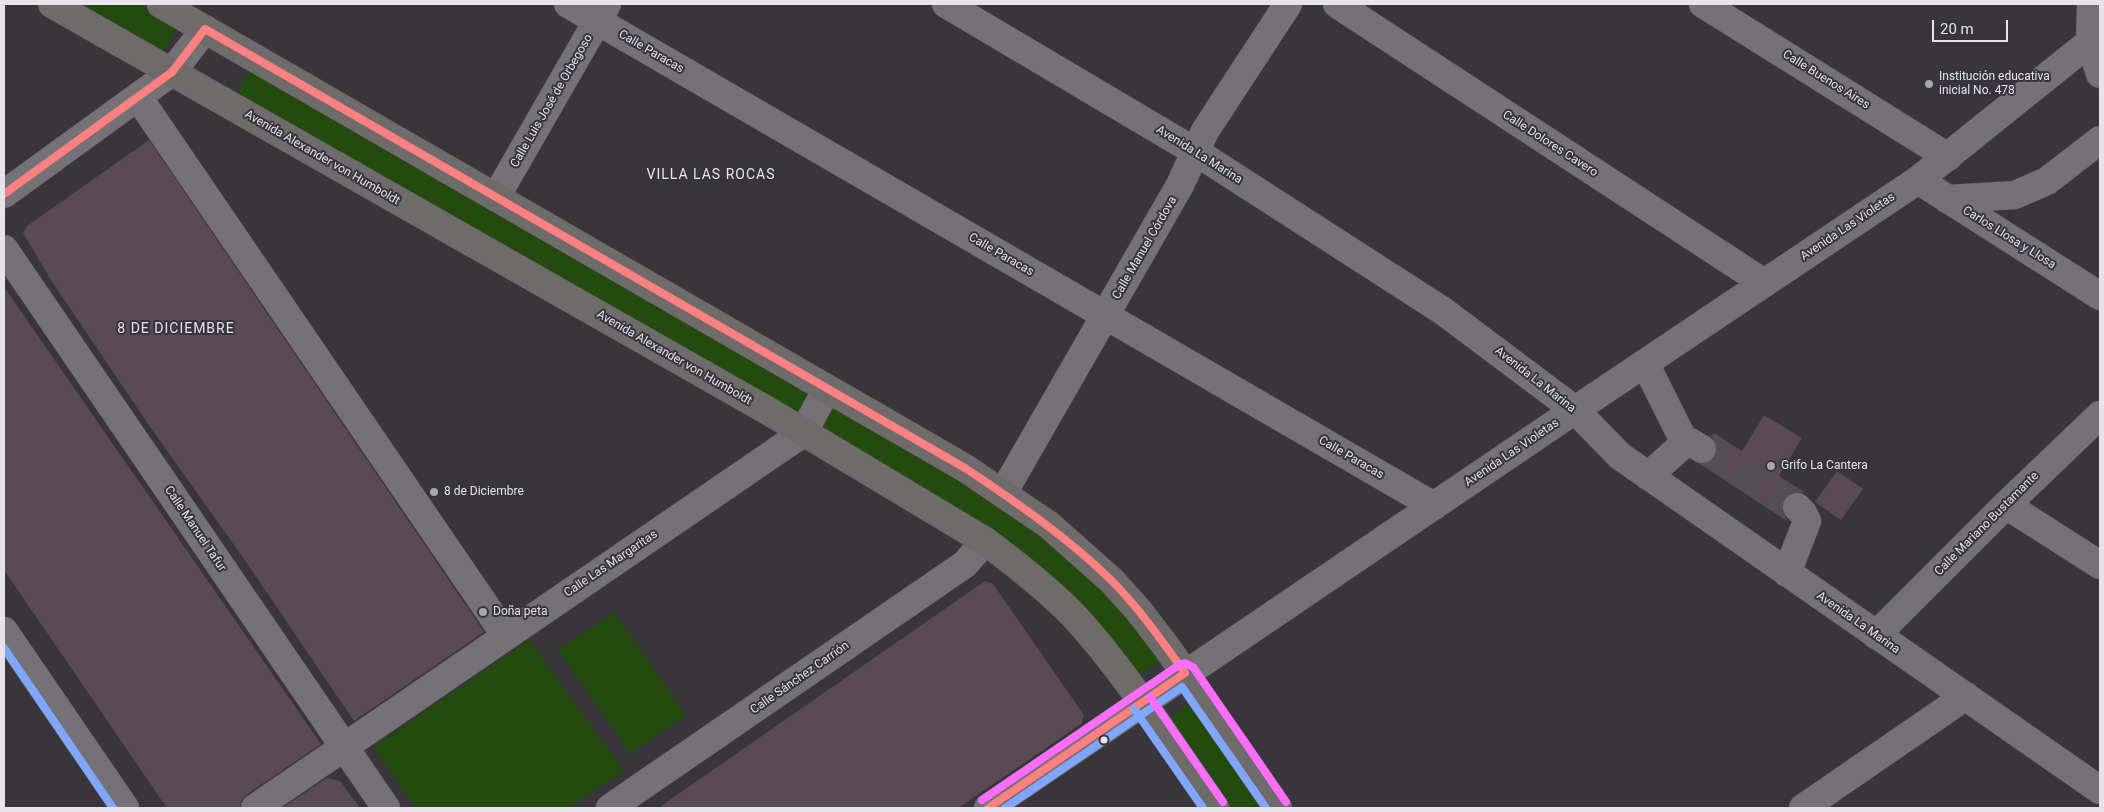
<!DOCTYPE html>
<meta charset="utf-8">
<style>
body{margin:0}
#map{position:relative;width:2104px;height:812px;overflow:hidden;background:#38353b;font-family:Roboto,sans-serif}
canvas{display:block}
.frame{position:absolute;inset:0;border:5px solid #e6e4ea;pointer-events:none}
.scale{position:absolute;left:1932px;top:20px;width:76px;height:22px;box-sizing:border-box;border:2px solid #e6e4ea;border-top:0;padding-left:6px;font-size:15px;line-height:18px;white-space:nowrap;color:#e6e4ea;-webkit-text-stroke:4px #37333d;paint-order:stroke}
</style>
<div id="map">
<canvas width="2104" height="812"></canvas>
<div class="frame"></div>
<div class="scale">20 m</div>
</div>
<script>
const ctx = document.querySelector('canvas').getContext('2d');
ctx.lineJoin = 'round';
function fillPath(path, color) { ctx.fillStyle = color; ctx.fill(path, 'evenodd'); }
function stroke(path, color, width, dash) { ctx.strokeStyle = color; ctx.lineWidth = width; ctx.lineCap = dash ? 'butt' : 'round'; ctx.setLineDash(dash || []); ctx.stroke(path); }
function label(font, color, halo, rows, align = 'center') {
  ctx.font = font + ' Roboto,sans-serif'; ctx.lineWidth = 4; ctx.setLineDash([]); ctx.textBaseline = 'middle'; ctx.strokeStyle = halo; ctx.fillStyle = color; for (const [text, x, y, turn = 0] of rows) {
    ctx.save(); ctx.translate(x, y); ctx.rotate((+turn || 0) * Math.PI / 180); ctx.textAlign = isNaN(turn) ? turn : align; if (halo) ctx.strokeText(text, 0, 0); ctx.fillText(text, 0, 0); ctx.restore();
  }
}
fillPath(new Path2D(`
 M82 4H137L177 26 164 51Z
 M249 71 996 500 1083 568 1163 659 1138 676 1076 602 237 94Z
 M614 612 686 715 630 754 558 650Z
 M529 640 624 771 568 808H416L373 747Z
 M1189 703 1262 808H1233L1171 718Z`), '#224b0d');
fillPath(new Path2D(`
 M149 140 484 632 354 721 242 556 148 424 51 280 23 233 27 226Z
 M4 287 321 744 246 795 241 801 240 808H167L4 570Z
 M1764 415 1802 438 1779 476 1806 493 1793 492 1786 496 1782 503V511L1787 521 1700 464 1709 463 1716 456 1718 449 1716 442 1711 436 1714 433 1742 451Z
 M1837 471 1863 489 1841 520 1815 502Z
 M985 581 993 584 1084 715 1082 723 1046 748 958 808H658Z
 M327 778 340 781 360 808H282Z`), '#5a4a54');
stroke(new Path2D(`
 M1702 449 1797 507`), '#524f55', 28, [28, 14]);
const minor = new Path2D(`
 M568 4 1434 506
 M946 4 1196 152 1443 311 1575 410 1620 456 2100 790
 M1337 4 1764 283
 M1703 4 1948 157
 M2091 4 2090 41 2100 74
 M138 97 506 636
 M1918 180 2100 296
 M4 194 172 72 205 29
 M496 197 607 4
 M1947 199 2015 195 2047 181 2100 140
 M4 249 386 808
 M1645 363 1685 443
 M1648 476 1685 443 1690 442 1702 449
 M1003 493 1180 185 1205 131 1288 4
 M2006 505 2100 565
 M1787 573 1807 521 1803 513 1797 507
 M4 631 125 808
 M1876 635 2006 505 2100 415
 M255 808 803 433 827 389
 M610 808 965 564 985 541
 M988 808 1575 410 1918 180 2100 34
 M1803 808 1966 696`);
const major = new Path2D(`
 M52 4 770 412 985 541C1016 564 1048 589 1075 617 1128 675 1170 744 1215 808
 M161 4 965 468 1049 525 1112 581 1139 611 1168 649 1278 808`);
stroke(minor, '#535157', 29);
stroke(major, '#535157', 29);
stroke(minor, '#747276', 28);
stroke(major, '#6f6b6b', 28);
stroke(new Path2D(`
 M4 194 172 72 205 29 965 468C1016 502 1067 537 1111 580 1139 608 1162 641 1185 673L988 808`), '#ff8080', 8);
stroke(new Path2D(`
 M4 648 113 808
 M1134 709 1203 808
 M1005 808 1182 687 1266 808`), '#80a6ff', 8);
stroke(new Path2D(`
 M1150 697 1223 802
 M982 800 1179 665 1185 663 1193 667 1286 802`), '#fc6dfc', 8);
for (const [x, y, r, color] of [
 [1929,84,5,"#a9a7ad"],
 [1771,466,5,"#a9a7ad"],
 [434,492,5,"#a9a7ad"],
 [483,612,5,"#a9a7ad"],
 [1104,740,4.5,"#e6e4ea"]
]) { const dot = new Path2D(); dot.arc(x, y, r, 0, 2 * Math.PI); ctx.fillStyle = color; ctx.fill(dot); stroke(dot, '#37333d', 2); }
label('12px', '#e6e4ea', '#37333d', [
 ["Calle Paracas",651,52,30],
 ["Calle Buenos Aires",1826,80,32],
 ["Calle Luis José de Orbegoso",552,101,-60],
 ["Calle Dolores Cavero",1550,144,33],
 ["Avenida La Marina",1199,155,32],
 ["Avenida Alexander von Humboldt",322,158,30],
 ["Avenida Las Violetas",1848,227,-34],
 ["Carlos Llosa y Llosa",2009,238,32],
 ["Calle Manuel Córdova",1145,248,-60],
 ["Calle Paracas",1001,255,30],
 ["Avenida Alexander von Humboldt",674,358,30],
 ["Avenida La Marina",1535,380,38],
 ["Avenida Las Violetas",1512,453,-34],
 ["Calle Paracas",1351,458,30],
 ["Calle Mariano Bustamante",1987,524,-45],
 ["Calle Manuel Tafur",195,529,56],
 ["Calle Las Margaritas",611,564,-34],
 ["Avenida La Marina",1858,623,35],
 ["Calle Sánchez Carrión",800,678,-35]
]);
label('12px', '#e6e4ea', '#37333d', [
 ["Institución educativa",1939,77],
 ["inicial No. 478",1939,91],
 ["Grifo La Cantera",1781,466],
 ["8 de Diciembre",444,492],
 ["Doña peta",493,612]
], 'left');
ctx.letterSpacing = '1px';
label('14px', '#e6e4ea', '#37333d', [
 ["VILLA LAS ROCAS",711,175],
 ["8 DE DICIEMBRE",176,329]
]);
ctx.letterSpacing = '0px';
</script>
